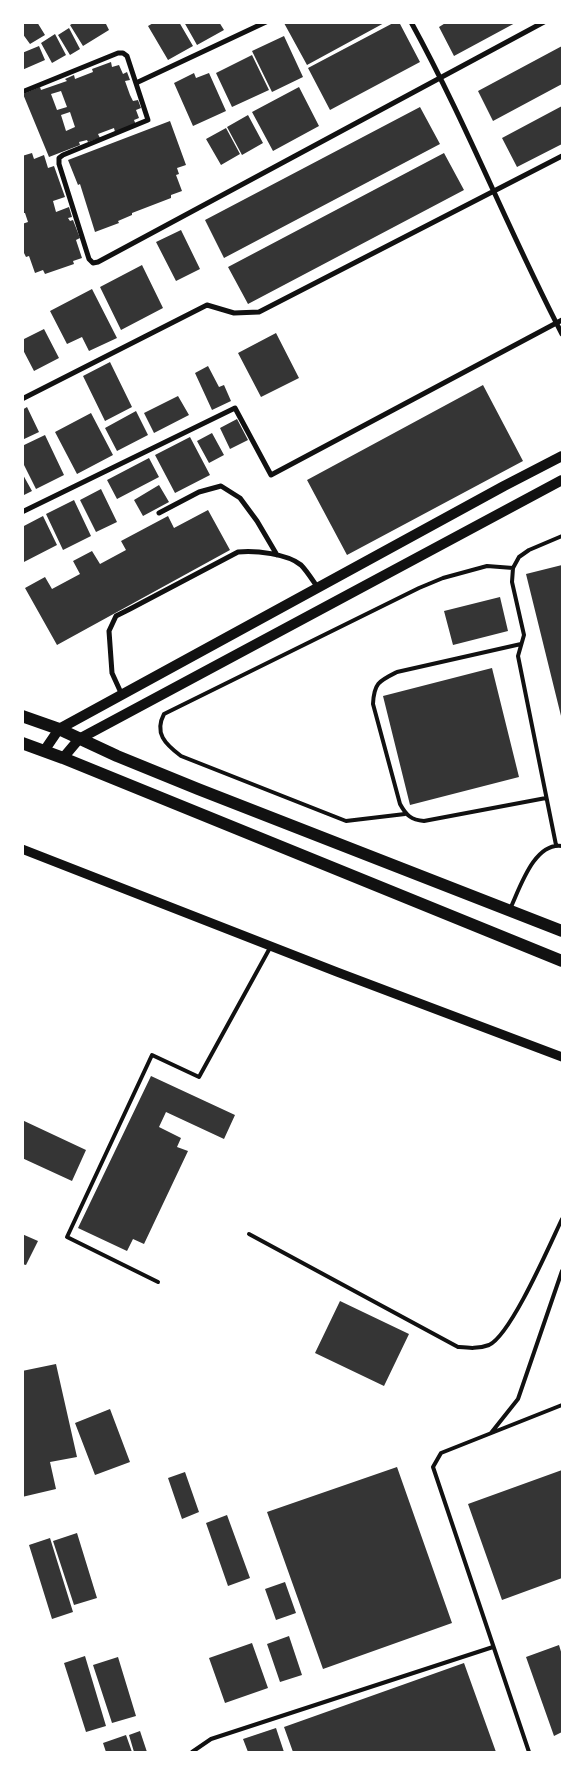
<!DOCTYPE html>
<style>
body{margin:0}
#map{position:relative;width:585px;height:1775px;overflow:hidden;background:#fff;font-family:Lato,sans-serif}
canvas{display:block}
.frame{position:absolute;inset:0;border:24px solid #fff;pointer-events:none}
</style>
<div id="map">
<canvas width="585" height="1775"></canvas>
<div class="frame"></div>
</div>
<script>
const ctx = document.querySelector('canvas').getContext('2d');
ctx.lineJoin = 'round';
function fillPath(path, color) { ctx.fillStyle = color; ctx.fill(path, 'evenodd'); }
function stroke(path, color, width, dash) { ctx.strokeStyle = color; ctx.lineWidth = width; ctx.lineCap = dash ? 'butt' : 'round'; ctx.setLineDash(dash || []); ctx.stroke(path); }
fillPath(new Path2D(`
 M22 22H37L45 35 30 44 22 33Z
 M75 22H105L109 30 83 46 70 25Z
 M155 22H179L193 46 168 60 148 26Z
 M184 22H219L224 30 197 45Z
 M286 22H386L307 65 284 23Z
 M395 22H399L420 62 330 110 308 68Z
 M447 22H517L454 56 439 27Z
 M69 28 80 49 70 55 58 35Z
 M55 34 66 55 52 63 41 43Z
 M284 36 303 77 272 92 252 51Z
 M39 46 45 60 22 70V53Z
 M562 46V84L493 121 478 91Z
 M252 55 269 90 232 107 216 73Z
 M111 62 112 67 119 65 123 74 127 72 130 80 125 81 130 95 133 101 138 100 141 108 136 110 139 118 134 120 136 125 115 132 114 128 98 134 100 138 88 142 87 140 79 142 80 145 49 157 23 94 40 87 41 90 67 81 65 79 74 75 75 79 93 72 92 69ZM61 91 67 107 57 110 51 94ZM70 112 75 127 66 131 61 115Z
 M194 73 196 78 209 73 226 111 193 126 174 83Z
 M299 87 319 126 273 151 252 112Z
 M562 106V144L517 167 502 138Z
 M420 107 440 144 224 258 205 220Z
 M248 115 263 143 242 155 227 127Z
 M170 121 186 165 177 168 179 174 176 175 182 191 171 195V198L132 213V215L118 221 119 223 95 232 80 184 78 185 68 160Z
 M226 128 240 154 221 165 206 139Z
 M32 153 34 159 44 155 48 168 54 166 65 197 53 201 56 212 69 207 72 217 68 218 70 221 73 220 80 238 76 240 82 258 73 261 74 264 45 274 43 270 35 273 29 256 26 257 22 249V224L28 222 25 213H22V156Z
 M444 153 464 190 248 304 228 267Z
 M181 230 200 269 176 281 156 242Z
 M142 265 163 308 121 330 100 287Z
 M92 289 117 338 89 351 82 337 67 344 50 311Z
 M44 329 59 358 34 371 22 348V340Z
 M276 333 299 378 261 397 238 353Z
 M110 362 132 407 105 421 83 376Z
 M208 366 219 387 224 385 231 401 212 410 195 373Z
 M483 385 523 461 347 555 307 480Z
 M178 396 189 415 154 433 144 413Z
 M27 407 39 432 22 440V410Z
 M136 411 148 435 117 451 105 428Z
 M91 413 113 455 77 474 55 432Z
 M237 419 248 440 230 449 220 428Z
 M212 433 224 455 209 463 197 441Z
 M45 435 64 475 36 489 22 461V446Z
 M190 437 210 475 175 493 155 455Z
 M149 458 159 477 117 499 107 480Z
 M22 473 32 491 22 496Z
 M159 485 169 502 143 516 134 500Z
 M101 489 117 522 96 532 80 500Z
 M74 500 91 536 63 550 46 514Z
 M208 510 230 550 57 645 25 588 45 577 52 589 80 574 73 561 92 551 100 564 126 550 121 541 168 516 174 528Z
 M43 516 57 545 22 563V527Z
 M562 565V720L526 574Z
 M500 597 508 631 453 645 444 611Z
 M492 668 519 777 410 805 383 696Z
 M151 1076 235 1115 224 1139 166 1112 159 1127 181 1138 177 1147 188 1151 144 1244 133 1239 127 1251 78 1228Z
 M22 1120 86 1150 72 1181 22 1158Z
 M22 1234 38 1241 26 1265 22 1264Z
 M340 1301 409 1334 384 1386 315 1353Z
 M56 1364 77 1457 50 1462 56 1489 22 1497V1371Z
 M110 1409 130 1462 95 1475 75 1423Z
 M397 1467 452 1623 323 1669 267 1512Z
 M562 1470V1578L502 1600 468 1504Z
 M185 1472 199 1512 182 1519 168 1478Z
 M227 1515 250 1578 228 1586 206 1523Z
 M77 1533 97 1598 74 1605 53 1541Z
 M50 1538 73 1612 52 1619 29 1545Z
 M285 1582 296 1613 276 1620 265 1589Z
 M289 1636 302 1675 280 1682 267 1644Z
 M252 1643 268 1688 225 1703 209 1658Z
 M559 1645 562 1655V1732L554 1736 526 1657Z
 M85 1656 106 1726 86 1732 64 1663Z
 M118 1657 136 1716 112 1723 93 1665Z
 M464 1663 496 1752H293L284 1727Z
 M276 1728 284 1752H248L243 1739Z
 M140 1731 147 1752H134L129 1735Z
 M126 1735 132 1752H106L103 1743Z`), '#353535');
stroke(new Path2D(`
 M521 644 397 672C379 681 374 683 373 704L400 804C406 815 411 820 424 821L546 798
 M405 814 346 821 181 756C165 744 154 733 164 714L419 588 443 578 487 566 513 568
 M556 845 518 656 524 635 512 582 513 568 519 557 529 550 562 536
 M510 909C520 888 534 842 562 846
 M249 1234 458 1347C469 1348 478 1349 489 1345 511 1335 550 1244 562 1219
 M158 1282 67 1237 152 1055 199 1077 271 946
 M491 1433 518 1399 562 1271
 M192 1752 211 1739 493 1647
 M529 1752 433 1467 441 1453 562 1405`), '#111', 4);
stroke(new Path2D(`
 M411 22C467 124 509 232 562 334
 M136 83 266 22
 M22 92 118 53H123L127 56 148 120 63 155 59 158V164L89 259 93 263 98 262 544 22
 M22 399 207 305 234 313 259 312 562 156
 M22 512 235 408 271 475 562 320
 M159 513 199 492 221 486 240 498 257 521 277 555
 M122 695 112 673 109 631 116 616 130 609 238 552C255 550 288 554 301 565 307 571 313 581 318 588`), '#111', 5);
stroke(new Path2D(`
 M22 849 337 972 562 1057`), '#111', 9);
stroke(new Path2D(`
 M44 751 59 729 504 486 562 456
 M63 758 79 739 107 724 562 480`), '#111', 10);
stroke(new Path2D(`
 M22 716 59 729 117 756 198 789 562 931
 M22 743 63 758 562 961`), '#111', 12);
</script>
